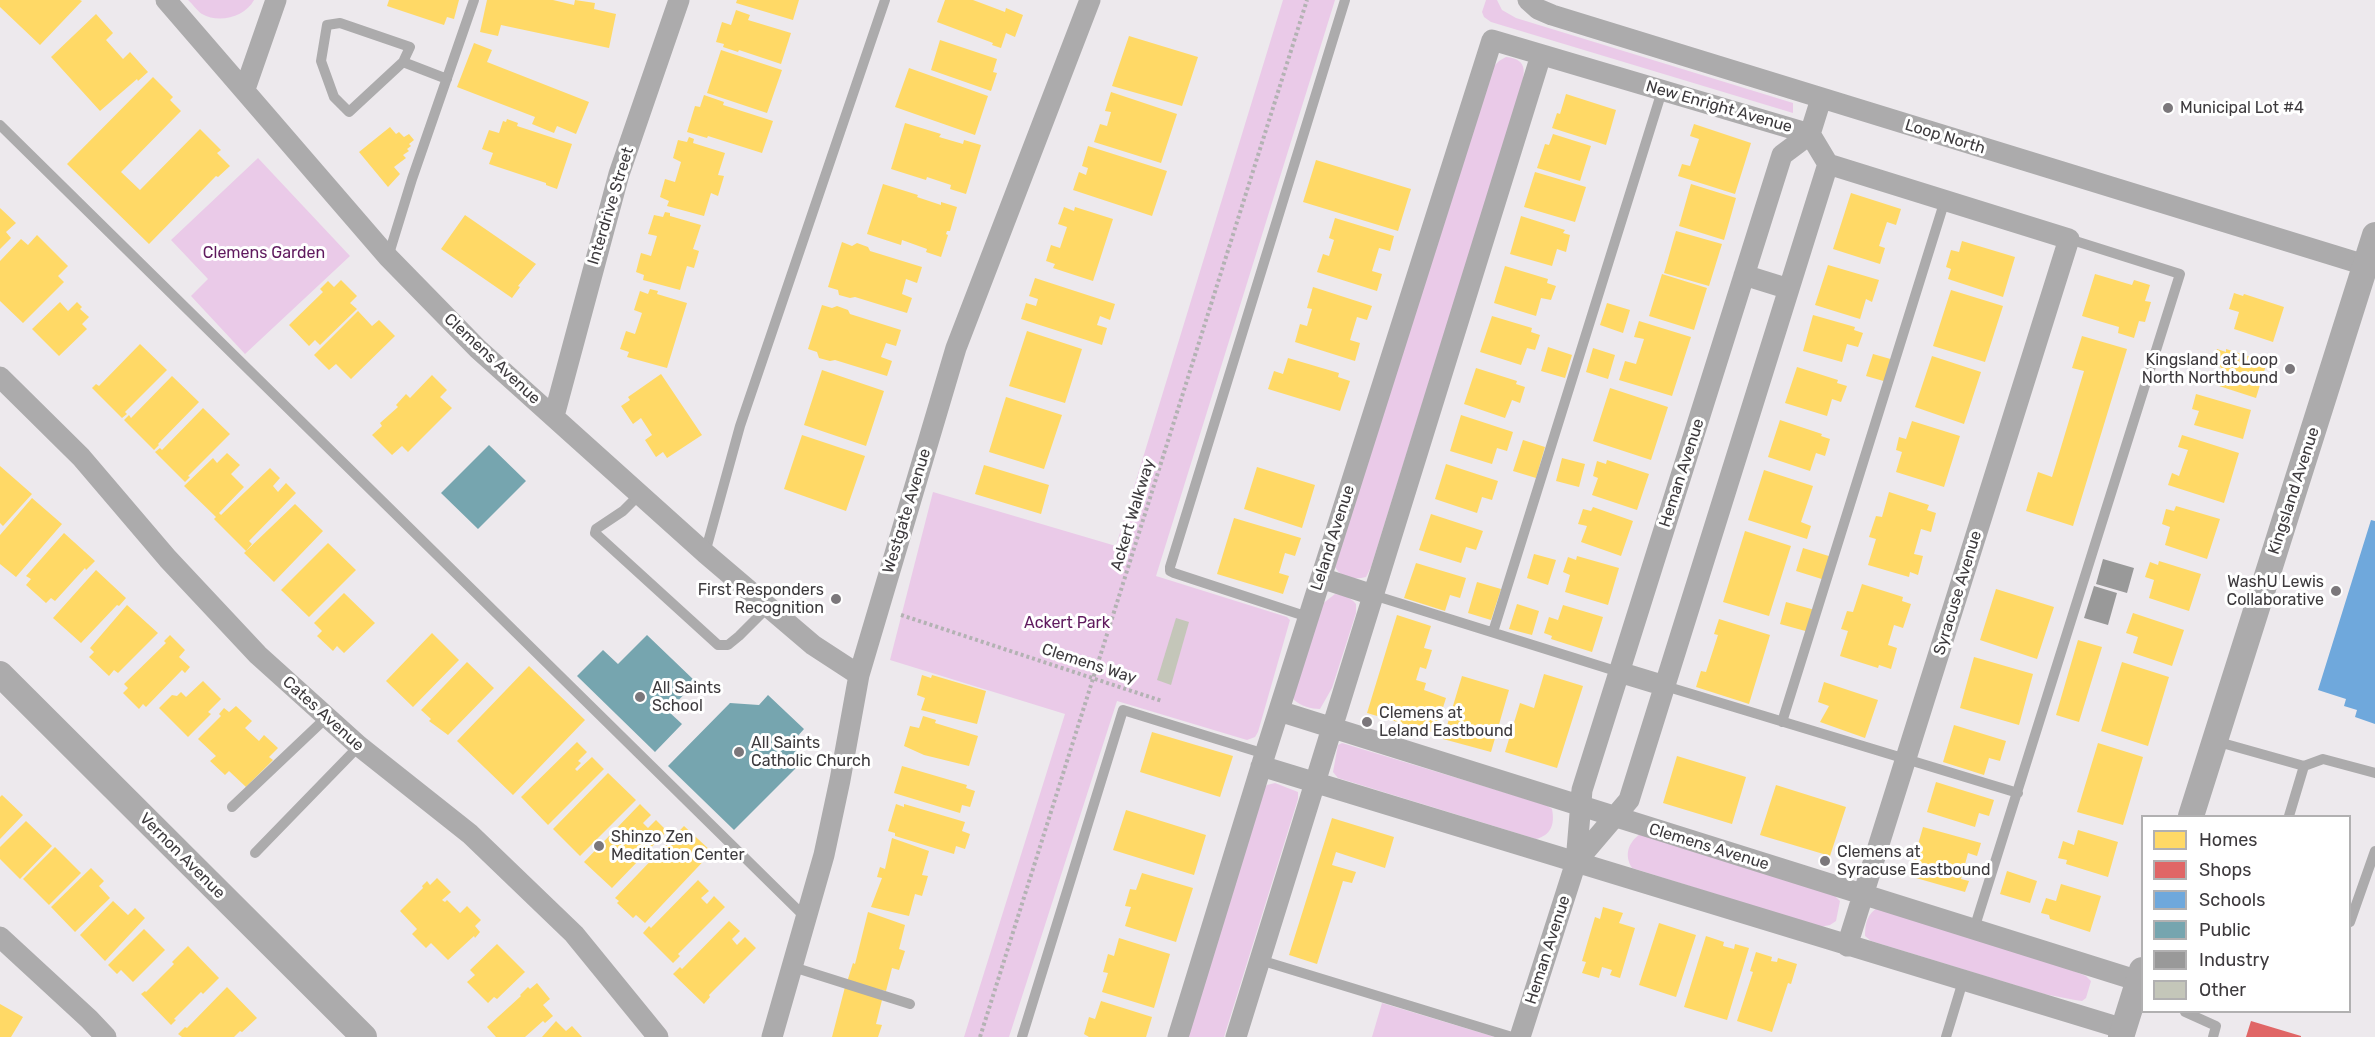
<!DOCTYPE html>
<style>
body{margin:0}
#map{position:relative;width:2375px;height:1037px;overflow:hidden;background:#ede9ed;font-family:Rubik,sans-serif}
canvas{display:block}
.legend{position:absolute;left:2141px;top:815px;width:210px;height:198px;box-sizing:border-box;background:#fff;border:2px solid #b1b0b1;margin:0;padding:8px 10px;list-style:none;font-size:18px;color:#3d3a3d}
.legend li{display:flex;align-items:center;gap:12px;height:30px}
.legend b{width:30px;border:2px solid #b1b0b1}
</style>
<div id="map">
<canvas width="2375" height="1037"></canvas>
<ul class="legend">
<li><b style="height:16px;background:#ffd966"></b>Homes</li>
<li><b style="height:16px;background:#e06666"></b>Shops</li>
<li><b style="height:16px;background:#6fa8dc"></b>Schools</li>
<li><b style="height:16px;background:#76a5af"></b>Public</li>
<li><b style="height:16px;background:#999"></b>Industry</li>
<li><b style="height:16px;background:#c4c6b9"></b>Other</li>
</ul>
</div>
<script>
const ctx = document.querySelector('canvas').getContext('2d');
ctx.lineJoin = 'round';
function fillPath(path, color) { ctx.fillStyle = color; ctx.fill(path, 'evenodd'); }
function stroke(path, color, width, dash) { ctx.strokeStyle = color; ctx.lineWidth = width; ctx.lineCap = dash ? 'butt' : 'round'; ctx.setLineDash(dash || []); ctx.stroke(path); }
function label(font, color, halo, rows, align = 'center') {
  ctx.font = font + ' Rubik,sans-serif'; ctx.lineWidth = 6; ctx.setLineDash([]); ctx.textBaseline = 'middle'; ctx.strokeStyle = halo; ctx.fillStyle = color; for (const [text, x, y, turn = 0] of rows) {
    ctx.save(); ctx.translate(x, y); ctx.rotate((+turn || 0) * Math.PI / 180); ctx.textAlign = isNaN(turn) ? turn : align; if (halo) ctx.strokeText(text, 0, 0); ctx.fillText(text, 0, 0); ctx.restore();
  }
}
fillPath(new Path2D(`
 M188 0H254C245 17 219 24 202 14 197 11 193 4 188 0Z
 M1283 0H1335L1156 576 1287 617 1290 620 1258 732 1255 737 1247 740 1117 701 1009 1037H964L1065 714 890 660 933 492 1116 546Z
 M1486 0H1497L1502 10 1516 18 1793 103V113L1491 22 1484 17 1482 12Z
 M1506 57C1530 59 1524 75 1520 92L1371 567 1366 577C1354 580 1341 578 1335 567L1489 71 1499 61Z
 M258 158 350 256 245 354 191 296 208 279 171 240Z
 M1335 594C1344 595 1350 597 1356 604V613L1332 688 1320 709C1311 709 1301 706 1294 700L1292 692 1321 605Z
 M1342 743 1546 805 1552 809C1555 825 1551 835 1536 839L1338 778 1333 772 1338 745Z
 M1275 783 1298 792V799L1224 1037H1185L1264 789 1267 785Z
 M1640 834 1834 895 1840 901 1836 921 1830 925 1820 927 1632 868C1624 855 1628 843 1640 834Z
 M1879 907 2054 963 2086 976 2091 981 2086 998 2082 1001 2075 1000 2044 994 1871 941 1865 936C1865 924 1867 913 1879 907Z
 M1382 1003 1495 1037H1372Z`), '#eacae8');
fillPath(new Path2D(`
 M0 0H80L82 1 40 45 0 7Z
 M389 0H459L454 19 447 17 444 25 387 6Z
 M487 0H553L574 5 575 0 595 3 594 9 616 14 609 48 501 25 498 36 480 32Z
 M737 0H799L793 20 736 3Z
 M945 0H973L1005 12 1006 8 1023 15 1015 37 1006 33 1001 48 992 45 993 43 937 22Z
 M736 10 750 15 748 20 791 33 781 64 739 50 738 52 723 47 724 44 716 42 722 22 731 25Z
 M96 14 113 33 106 40 123 59 130 52 148 72 138 81 137 79 100 111 51 57Z
 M1129 36 1198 57 1182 106 1112 86Z
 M940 40 997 59 993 72 997 73 991 91 931 70Z
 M474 43 492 50 487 62 589 102 576 134 557 126 554 133 532 124 535 117 457 87Z
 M721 50 782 70 767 113 707 93Z
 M909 68 988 96 975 135 895 107Z
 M153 77 173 97 170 100 181 111 121 172 140 190 200 129 221 150 217 153 230 166 218 177 216 176 149 244 67 164Z
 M1111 92 1177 114 1161 163 1094 142 1100 124 1107 126 1111 112 1105 111Z
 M1566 94 1616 110 1606 145 1552 128 1557 113 1560 114Z
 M704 95 724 102 723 105 773 121 762 153 708 136 707 138 687 132 695 106 700 107Z
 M507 119 518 123 517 126 572 144 557 189 546 185V183L489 164 493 153 482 149 489 130 499 133 503 121 506 122Z
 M905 123 941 134 939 137 963 144 964 140 981 145 966 194 950 189 951 185 927 177 926 180 891 169Z
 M1694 124 1751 143 1735 194 1678 176 1682 164 1690 166 1699 139 1690 136Z
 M390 127 396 134 399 132 404 137 409 134 414 140 409 144 411 146 407 149 409 151 403 155 406 158 394 167 400 174 388 187 359 152Z
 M1553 134 1591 146 1580 181 1537 168 1545 144 1549 145Z
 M689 137 694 139 693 143 725 153 718 175 724 176 718 196 711 193 704 216 667 206 669 201 660 197 665 179 675 182 681 162 673 158 678 140 687 142Z
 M1088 146 1167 171 1152 216 1073 190 1079 172 1086 175 1088 168 1082 166Z
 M1316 160 1411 189 1398 231 1303 202Z
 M1535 172 1586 187 1575 222 1524 207Z
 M883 184 918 195 917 197 941 205V202L957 207 950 231H947L946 234 948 235 941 257 926 252 927 249 902 240 901 245 867 234Z
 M1691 184 1736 198 1724 240 1679 226Z
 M1851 193 1901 209 1896 225 1887 222 1879 246 1885 248 1880 264 1833 249Z
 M1064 207 1074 211 1075 207 1113 219 1093 281 1053 268 1055 264 1046 261 1051 245 1060 248 1067 227 1058 224Z
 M0 208 16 223 6 232 11 238 0 249Z
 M665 212 670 213V216L701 225 693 249 699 251 694 268 687 266 680 290 643 280 644 275 636 272 641 253 651 256 657 236 648 234 654 215 663 217Z
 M465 215 536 264 518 286 520 287 512 298 441 249Z
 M1521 216 1565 230 1563 233 1570 235 1566 252 1557 249 1552 266 1510 254Z
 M1335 218 1394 236 1390 251 1379 248 1372 271 1382 274 1377 291 1317 272 1323 254 1329 256 1334 240 1329 238Z
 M1676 231 1722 244 1709 286 1664 273Z
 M37 235 68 266 58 276 64 282 23 323 0 301V261L21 239 28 245Z
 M1962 241 2015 257 2003 297 1948 279 1951 269 1946 267 1951 250 1959 252Z
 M842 242 852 246 857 243 868 247 870 251 922 267 917 283 906 279 902 294 912 298 907 313 855 297 850 298 839 295 838 290 828 287Z
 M1828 265 1879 280 1872 302 1866 299 1860 319 1815 305Z
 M1505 266 1548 279 1547 283 1556 286 1551 300 1541 298 1536 316 1494 303Z
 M1662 274 1707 288 1694 330 1649 316Z
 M2095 274 2132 285 2134 280 2150 285 2145 301 2151 302 2145 322 2139 321 2134 338 2118 333 2119 327 2082 316Z
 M1035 278 1115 304 1110 320 1100 316 1097 325 1107 328 1102 345 1021 319 1026 303 1036 306 1038 299 1029 296Z
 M341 280 357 296 350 303 357 309 320 345 315 340 309 346 289 325 323 292 320 289 328 281 334 287Z
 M1313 287 1372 306 1367 320 1357 317 1350 340 1360 343 1355 361 1295 342 1300 324 1307 326 1312 309 1307 308Z
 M650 289 658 291 657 294 687 303 667 368 627 357 629 352 620 349 626 331 635 334 642 313 634 310 640 291 648 294Z
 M1951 290 2003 306 1985 362 1933 346Z
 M2234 293 2243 296 2244 294 2284 307 2273 342 2234 329 2239 312 2229 309Z
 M60 302 68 311 77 302 82 307 80 309 89 317 82 324 87 329 59 356 32 329Z
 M1607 303 1630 310 1623 333 1600 325Z
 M822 305 832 308 837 306 848 310 850 314 901 330 896 346 886 343 881 357 892 361 887 376 835 360 830 361 819 358 817 352 808 349Z
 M358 311 372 326 379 320 395 336 351 379 336 364 329 370 314 355Z
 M1813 315 1855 327 1854 330 1863 333 1858 347 1847 344 1842 362 1803 351Z
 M1492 316 1532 328 1531 332 1540 335 1535 350 1527 348 1521 365 1480 352Z
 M1639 321 1691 337 1672 396 1619 380 1625 361 1636 364 1644 339 1634 337Z
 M1027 331 1082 349 1065 403 1009 386Z
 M2082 336 2127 349 2073 526 2026 511 2038 472 2052 477 2084 371 2072 368Z
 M140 344 167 370 125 412 127 414 122 418 92 388 96 384 99 386Z
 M1548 347 1572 355 1565 378 1541 371Z
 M1593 348 1615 355 1608 379 1586 372Z
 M2217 349 2226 352V349L2267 362 2256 398 2216 385 2221 367 2213 364Z
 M1873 354 1894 360 1887 382 1866 376Z
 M1932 356 1981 372 1964 424 1915 407Z
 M1288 358 1339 373 1338 377 1350 381 1340 411 1268 389 1274 371 1283 374Z
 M1797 367 1838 380 1837 383 1847 386 1841 402 1832 399 1827 416 1785 403Z
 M1476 368 1517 381 1516 384 1525 387 1520 403 1512 400 1505 418 1464 404Z
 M822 370 884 391 866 446 804 425Z
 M661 374 702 435 667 458 663 452 656 457 645 440 652 435 641 418 633 424 621 406 630 400 628 397Z
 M432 375 447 390 440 397 452 408 408 452 402 446 392 455 372 435 382 426 380 423 398 407 396 405 406 394 410 398Z
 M172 376 199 402 158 444 159 445 154 450 124 420 129 415 131 418Z
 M1610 388 1668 407 1651 460 1593 441Z
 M2196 394 2251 410 2243 439 2194 425 2199 411 2192 409Z
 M1006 397 1062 415 1044 469 989 452Z
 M203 408 230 434 188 476 190 477 185 482 155 452 160 448 162 450Z
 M1461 415 1513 432 1507 451 1497 448 1492 464 1450 451Z
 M1780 420 1822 434 1821 436 1830 439 1825 456 1816 453 1810 471 1768 457Z
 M1912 421 1960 436 1944 487 1896 472 1902 452 1896 450 1899 437 1906 439Z
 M802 435 865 456 846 511 784 489Z
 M2182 435 2239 453 2224 503 2168 485 2172 473 2179 476 2188 450 2178 447Z
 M1523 440 1545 447 1536 478 1513 471Z
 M227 453 240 465 231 474 244 487 219 513 221 515 270 468 280 478 273 486 278 492 286 483 296 493 249 541 252 544 246 551 214 519 216 517 184 486 213 458 217 463Z
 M1562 458 1585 464 1579 487 1556 481Z
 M1607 460 1649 474 1637 510 1592 495 1598 478 1593 476 1597 461 1606 464Z
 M1446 464 1498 481 1492 500 1482 497 1477 513 1435 499Z
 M984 465 1049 485 1041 514 975 494Z
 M0 466 32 494 3 526 0 523Z
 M1257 467 1315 485 1302 528 1244 509Z
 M1764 470 1813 486 1801 522 1811 526 1807 539 1748 520Z
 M1889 492 1929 505 1927 510 1936 513 1931 532 1921 529 1914 554 1923 556 1918 575 1910 572 1909 577 1868 565 1876 539 1869 537 1876 516 1882 517Z
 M32 498 62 524 16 577 0 564V535Z
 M295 504 323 531 274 582 244 553Z
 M2176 506 2220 519 2207 559 2165 545 2170 527 2162 524 2166 509 2174 511Z
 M1593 507 1633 521 1621 556 1581 542 1587 526 1578 524 1583 509 1591 511Z
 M1431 514 1483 531 1476 550 1466 547 1461 563 1419 550Z
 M1234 518 1301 538 1295 556 1285 553 1279 573 1289 576 1283 594 1217 574Z
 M1745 531 1791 546 1769 616 1723 602Z
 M64 533 95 561 86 570 85 568 55 601 51 598 46 603 26 585 31 579 26 576Z
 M328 543 356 570 309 617 281 590Z
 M1803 548 1832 557 1825 580 1796 571Z
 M1534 554 1556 560 1548 585 1527 578Z
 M1577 556 1619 568 1608 605 1565 592 1570 575 1563 572 1568 557 1576 560Z
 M2159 561 2201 574 2189 611 2149 598 2154 580 2145 577 2150 562 2158 565Z
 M1416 563 1466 578 1460 598 1450 595 1445 611 1404 598Z
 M96 570 126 598 119 606 117 605 81 643 53 618Z
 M1477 582 1501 589 1491 620 1468 613Z
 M1862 584 1903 597 1902 601 1911 604 1903 628 1894 625 1888 645 1897 648 1891 669 1879 665 1878 668 1840 656 1848 631 1841 629 1847 611 1853 612Z
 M1996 589 2054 607 2037 659 1980 640Z
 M344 593 375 623 344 653 337 646 333 651 317 636 322 631 314 623Z
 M1786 602 1815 610 1809 632 1780 624Z
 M1517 604 1539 611 1532 635 1509 629Z
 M127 605 158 633 118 673 114 670 109 676 89 657 94 652 90 648Z
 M1563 605 1603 617 1592 652 1551 639 1552 636 1544 633 1549 617 1558 620Z
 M2133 613 2184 630 2172 666 2133 653 2138 637 2126 633Z
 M1397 615 1431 626 1424 648 1432 650 1426 669 1420 667 1416 680 1426 683 1424 690 1446 698 1435 733 1367 713Z
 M1719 619 1770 635 1749 704 1696 687 1701 671 1706 672 1718 635 1714 634Z
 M432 633 459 660 413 707 386 681Z
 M170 635 185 650 179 657 190 667 185 673 182 670 146 707 143 704 139 709 123 693 128 688 124 684 166 643 164 641Z
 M2078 640 2102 647 2079 722 2056 715Z
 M1974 657 2033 674 2019 725 1960 708Z
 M467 662 494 688 448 735 429 721 431 719 421 710Z
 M2122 662 2169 677 2148 746 2101 731Z
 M529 666 585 720 513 795 457 741Z
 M1544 674 1583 686 1557 768 1505 752 1520 703 1534 708Z
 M922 675 931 678 932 675 986 691 977 724 921 710 925 698 917 695Z
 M1462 676 1509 690 1491 752 1443 739Z
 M203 681 221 699 208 712 211 714 188 737 159 708 172 695 177 696 181 692 186 697Z
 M1824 682 1878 700 1865 738 1820 722 1829 706 1818 702Z
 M236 706 252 721 245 728 259 741 264 735 278 748 269 757 273 760 246 787 229 771 225 775 210 761 216 756 198 739 221 716 219 714 224 708 229 712Z
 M923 716 936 720 935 723 978 736 969 766 924 755 904 746 910 726 919 728Z
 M1954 725 2006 741 2000 761 1989 758 1984 775 1943 762Z
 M1152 732 1233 756 1220 797 1140 772Z
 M577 742 587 752 578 761 581 763 575 769 577 771 592 757 604 769 548 825 521 797Z
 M2098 743 2143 757 2123 825 2077 812Z
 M1677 756 1746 777 1732 824 1663 803Z
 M902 766 967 785 966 788 975 791 970 807 962 805 960 813 894 793Z
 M608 773 636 800 580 856 553 829Z
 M1936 782 1994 800 1989 816 1979 813 1975 827 1927 812Z
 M1776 785 1846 807 1830 856 1760 835Z
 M2 795 23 815 0 839V797Z
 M640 804 651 815 643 823 648 828 656 820 667 831 612 888 584 862Z
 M896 804 904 807V804L965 822 962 831 970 834 965 849 956 846 954 854 895 836V833L888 831Z
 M1126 810 1206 835 1194 875 1113 850Z
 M1332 818 1394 837 1385 868 1336 852 1332 865 1356 872 1352 883 1343 881 1317 964 1289 955Z
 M26 821 52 846 20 879 0 859V847Z
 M684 826 712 852 645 923 636 915 633 918 617 903 619 901 615 898Z
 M1923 827 1981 843 1977 856 1968 853 1961 879 1969 881 1965 892 1909 876Z
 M2078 830 2118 842 2108 877 2066 864 2067 860 2058 858 2063 841 2074 845Z
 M892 838 929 851 922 875 928 876 922 896 915 894 909 916 871 907 882 878 877 877 880 867 885 869Z
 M55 847 81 873 49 905 23 879Z
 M91 868 104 881 99 886 110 898 75 932 51 907Z
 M2007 871 2037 881 2030 903 2000 894Z
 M1142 873 1193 888 1176 942 1125 926 1131 907 1125 906 1130 889 1136 890Z
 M437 878 451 892 442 900 445 902 447 900 460 913 467 906 481 920 475 926 480 932 475 938 474 936 448 960 431 943 426 948 412 934 417 929 400 911 423 888 422 886 427 881 430 885Z
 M698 880 709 891 701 898 707 904 714 896 725 907 678 954 680 956 673 963 643 933 649 926 651 928Z
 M2061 884 2101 896 2090 932 2050 919 2049 915 2041 913 2046 898 2056 901Z
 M113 901 128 915 135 908 145 918 105 961 80 935Z
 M1603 907 1623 913 1619 923 1635 928 1620 978 1610 975 1612 970 1602 967 1599 978 1582 973 1586 962 1582 961 1595 917 1600 919Z
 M868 912 905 925 899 949 905 951 899 970 892 968 886 991 847 982 853 963 855 964Z
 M729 921 740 931 732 939 737 945 745 937 756 948 709 995 710 997 704 1004 673 974 680 967 682 969Z
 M1659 923 1696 935 1676 997 1639 985Z
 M144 929 165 950 133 982 121 970 117 974 108 965Z
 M1706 936 1724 942 1723 946 1734 949 1735 944 1749 948 1727 1020 1684 1007Z
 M1119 938 1170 954 1154 1008 1102 992 1108 973 1103 972 1108 954 1114 956Z
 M497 944 525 972 497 999 494 997 488 1003 467 982 475 975 470 970Z
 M188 946 219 978 203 994 201 992 174 1019 176 1020 171 1025 141 994 145 991 146 992 174 964 172 962Z
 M1756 952 1772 957 1771 961 1777 962 1778 958 1797 964 1791 984 1788 983 1772 1032 1737 1021 1753 972 1750 971Z
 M537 983 550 999 543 1005 553 1016 545 1023 543 1021 525 1037H496L487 1027 521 996 520 995 528 987 530 989Z
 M227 987 257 1018 242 1032 240 1031 234 1037H182L178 1034 185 1027 187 1028Z
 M845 987 882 1000 876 1024 882 1025 878 1037H832Z
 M1101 1001 1152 1017 1146 1037H1089L1084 1034 1089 1017 1095 1019Z
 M0 1004 23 1017 11 1037H0Z
 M556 1021 566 1031 572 1026 582 1037H542Z`), '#ffd966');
fillPath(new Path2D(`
 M2251 1021 2301 1036V1037H2246Z`), '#e06666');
fillPath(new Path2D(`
 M2371 520 2375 521V724L2355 717 2357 710 2344 706 2346 699 2318 690Z`), '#6fa8dc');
fillPath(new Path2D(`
 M489 445 526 481 478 529 441 493Z
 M647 635 696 682 668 711 682 724 655 752 577 676 603 650 618 664Z
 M768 695 804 729 796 738 798 766 734 830 668 766 730 703 759 705Z`), '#76a5af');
fillPath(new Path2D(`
 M2103 559 2134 568 2127 593 2096 584Z
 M2094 586 2117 593 2108 625 2084 618Z`), '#999');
fillPath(new Path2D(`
 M1176 618 1189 622 1171 685 1157 680Z`), '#c4c6b9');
stroke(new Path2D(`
 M901 615 1162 701
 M980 1037 1307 0`), '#b3b2b3', 4, [3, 3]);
stroke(new Path2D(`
 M403 62 410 47 340 23 327 25 321 61 334 97 349 112 403 62 447 79
 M0 125 807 919
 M388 257 412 179 474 0
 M640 494 623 511 596 529 595 533 718 645H728L739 636 768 607
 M705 553 740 426 885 0
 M1373 595 1619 672
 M1308 617 1174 573 1170 571V567L1345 0
 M1493 632 1662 91
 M1665 686 2018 793
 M1782 722 1945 200
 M2215 741 2304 766 2323 759 2375 773
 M232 807 327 717
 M2289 816 2304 766
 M255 853 359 746
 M2350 922 2375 851
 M1974 929 2180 274 2069 239
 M1260 960 1512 1037
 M793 967 910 1004
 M2185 1012 2216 1026 2213 1037
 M1022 1037 1123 710 1265 754
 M1946 1037 1963 981`), '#acabac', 10);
stroke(new Path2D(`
 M166 0 388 257 478 349 705 553 813 645 859 675
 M1528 0 1538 9 1552 15 2365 265
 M245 89 276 0
 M1744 275 1789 289
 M0 377 81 457 168 559 258 655 359 746 470 834 574 934 658 1037
 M554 416 619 174 679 0
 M1321 578 1373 595
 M1619 672 1665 686
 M1279 711 2139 981
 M1261 766 2124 1029
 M1576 862 1629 800 1828 164
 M0 937 89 1019 106 1037
 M772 1037 824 855 840 780 859 675 956 348 1090 0
 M1178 1037 1265 754 1492 40 1810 134 1828 164 2069 239 1847 946
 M1236 1037 1541 55
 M1520 1037 1576 862 1582 790 1782 155 1810 134 1821 99`), '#acabac', 21);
stroke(new Path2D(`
 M0 674 364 1037
 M2191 816 2375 235
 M2121 1037 2142 970`), '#acabac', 26);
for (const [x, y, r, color] of [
 [2168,108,6,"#7b777b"],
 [2290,369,6,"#7b777b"],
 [2336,591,6,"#7b777b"],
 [836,599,6,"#7b777b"],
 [640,697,6,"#7b777b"],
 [1367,722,6,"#7b777b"],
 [739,752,6,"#7b777b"],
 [599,846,6,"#7b777b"],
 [1825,861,6,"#7b777b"]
]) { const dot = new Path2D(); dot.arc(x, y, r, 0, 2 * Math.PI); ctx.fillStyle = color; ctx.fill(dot); stroke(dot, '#fff', 2); }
label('16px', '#3d3a3d', '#fff', [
 ["New Enright Avenue",1719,107,16],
 ["Loop North",1945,137,17],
 ["Interdrive Street",611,206,-73],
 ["Clemens Avenue",492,359,43],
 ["Heman Avenue",1682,473,-72],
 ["Kingsland Avenue",2294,491,-72],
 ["Westgate Avenue",907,511,-73],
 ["Ackert Walkway",1133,515,-73],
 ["Leland Avenue",1333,538,-72],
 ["Syracuse Avenue",1958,593,-73],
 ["Clemens Way",1089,664,18],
 ["Cates Avenue",323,714,42],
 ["Clemens Avenue",1709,847,17],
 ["Vernon Avenue",182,856,45],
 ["Heman Avenue",1548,950,-72]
]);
label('16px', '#3d3a3d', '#fff', [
 ["Municipal Lot #4",2180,108],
 ["Kingsland at Loop",2278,360,"right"],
 ["North Northbound",2278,378,"right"],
 ["WashU Lewis",2324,582,"right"],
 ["Collaborative",2324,600,"right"],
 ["First Responders",824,590,"right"],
 ["Recognition",824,608,"right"],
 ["All Saints",652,688],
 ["School",652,706],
 ["Clemens at",1379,713],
 ["Leland Eastbound",1379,731],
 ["All Saints",751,743],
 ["Catholic Church",751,761],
 ["Shinzo Zen",611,837],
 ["Meditation Center",611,855],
 ["Clemens at",1837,852],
 ["Syracuse Eastbound",1837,870]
], 'left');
label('16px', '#5f1a5e', '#fff', [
 ["Clemens Garden",264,253],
 ["Ackert Park",1067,623]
]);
</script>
